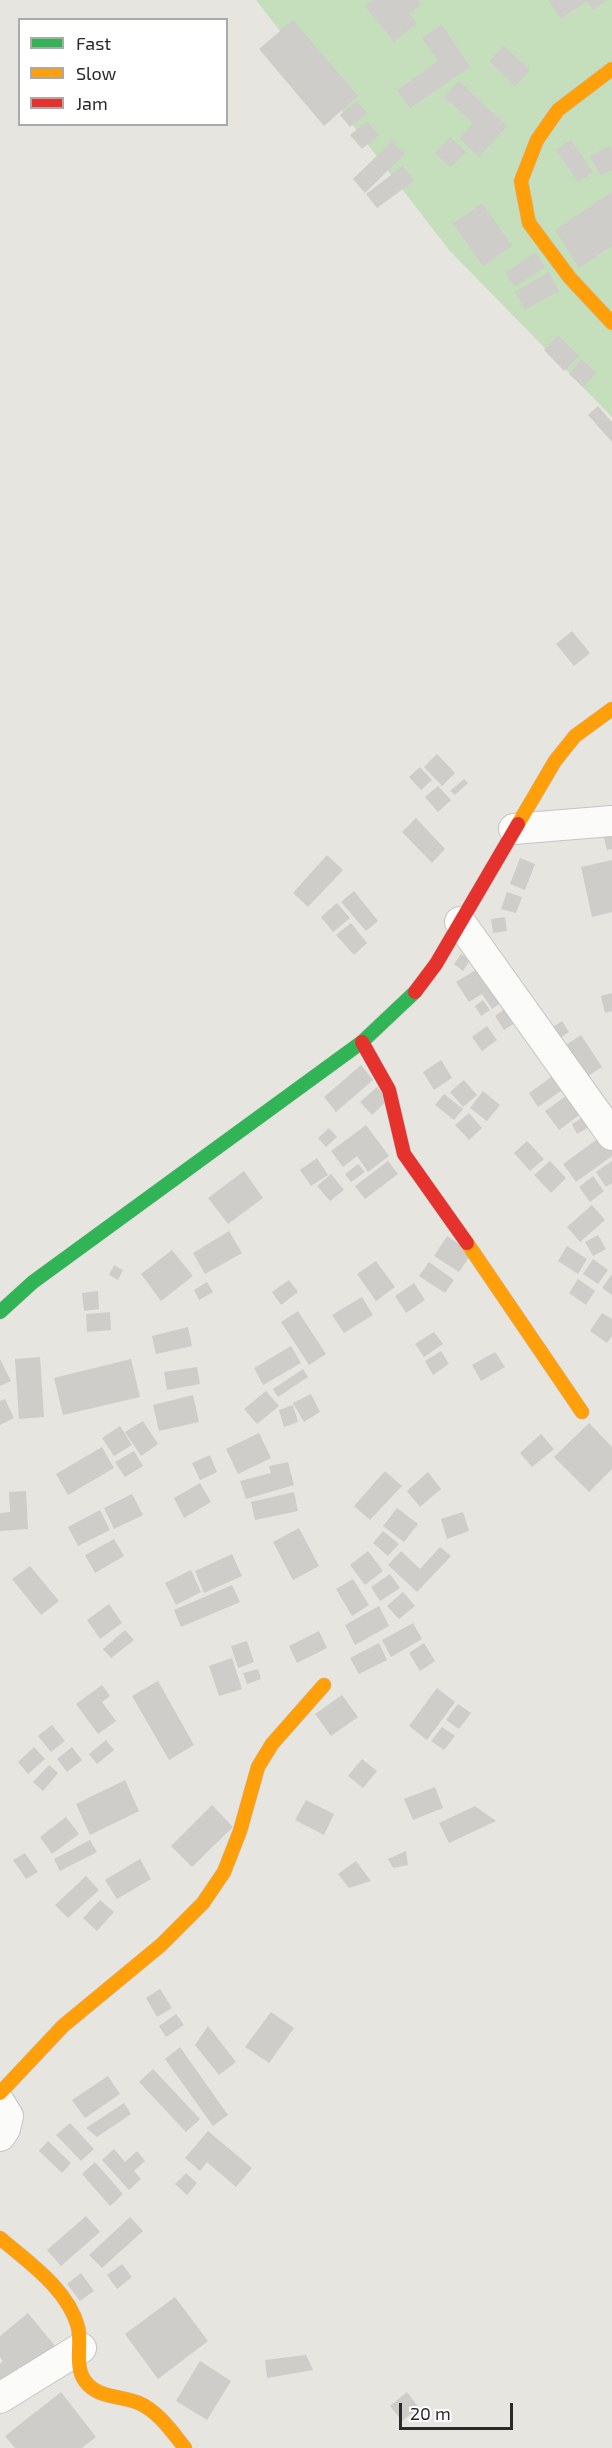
<!DOCTYPE html>
<style>
body{margin:0}
#map{position:relative;width:612px;height:2448px;overflow:hidden;background:#e7e5e0;font-family:"Exo 2",sans-serif}
canvas{display:block}
.legend{position:absolute;left:18px;top:18px;width:210px;height:108px;box-sizing:border-box;background:#fff;border:2px solid #aaa;margin:0;padding:8px 10px;list-style:none;font-size:18px;color:#2a2a2a}
.legend li{display:flex;align-items:center;gap:12px;height:30px}
.legend b{width:30px;border:2px solid #aaa}
.scale{position:absolute;left:399px;top:2403px;width:114px;height:27px;box-sizing:border-box;border:3px solid #2a2a2a;border-top:0;padding-left:8px;font-size:18px;line-height:21px;white-space:nowrap;color:#2a2a2a;-webkit-text-stroke:4px #fff;paint-order:stroke}
</style>
<div id="map">
<canvas width="612" height="2448"></canvas>
<ul class="legend">
<li><b style="height:8px;background:#30b455"></b>Fast</li>
<li><b style="height:8px;background:#ff9f0a"></b>Slow</li>
<li><b style="height:8px;background:#e5322d"></b>Jam</li>
</ul>
<div class="scale">20 m</div>
</div>
<script>
const ctx = document.querySelector('canvas').getContext('2d');
ctx.lineJoin = 'round';
function fillPath(path, color) { ctx.fillStyle = color; ctx.fill(path, 'evenodd'); }
function stroke(path, color, width, dash) { ctx.strokeStyle = color; ctx.lineWidth = width; ctx.lineCap = dash ? 'butt' : 'round'; ctx.setLineDash(dash || []); ctx.stroke(path); }
fillPath(new Path2D(`
 M256 0H612V417L449 250Z`), '#c5dfbd');
fillPath(new Path2D(`
 M372 0H418L421 4 409 14 417 23 394 42 365 6Z
 M548 0H607L593 10 587 1 561 19Z
 M293 20 358 96 324 126 259 49Z
 M442 25 470 67 410 108 397 90 438 61 422 38Z
 M504 46 530 70 515 86 489 61Z
 M459 81 507 126 479 157 459 138 473 123 444 97Z
 M357 101 367 113 350 127 340 115Z
 M367 121 379 135 362 149 350 135Z
 M450 137 466 152 451 167 435 153Z
 M571 140 593 172 578 182 556 150Z
 M392 141 405 154 365 193 353 179Z
 M609 146 612 150V170L601 176 590 156Z
 M403 166 414 181 377 208 366 194Z
 M612 192V246L579 268 555 230Z
 M482 203 512 246 483 266 453 224Z
 M536 252 545 267 515 287 505 273Z
 M549 272 559 291 525 310 515 292Z
 M558 335 579 356 564 371 544 350Z
 M582 359 596 373 583 387 569 374Z
 M598 406 612 422V442L588 415Z
 M572 631 590 653 574 666 556 644Z
 M437 754 455 773 442 786 424 767Z
 M420 767 432 780 421 790 409 777Z
 M464 779 468 783 455 795 450 791Z
 M438 786 451 800 438 812 425 797Z
 M416 818 445 849 432 863 402 832Z
 M612 827V849L607 850 602 830Z
 M327 855 343 870 308 907 293 893Z
 M520 858 535 864 525 890 510 884Z
 M612 860V912L592 917 581 867Z
 M354 891 378 921 366 931 341 902Z
 M507 892 522 897 516 913 501 909Z
 M337 903 350 918 333 932 321 917Z
 M505 917 507 931 493 933 491 919Z
 M351 923 367 943 354 955 336 935Z
 M461 954 470 960 463 971 454 964Z
 M484 965 506 999 492 1009 482 994 469 1002 456 982Z
 M612 993V1011L605 1013 601 996Z
 M483 1000 490 1010 481 1016 475 1006Z
 M510 1005 520 1020 504 1030 495 1016Z
 M562 1021 569 1032 560 1038 553 1027Z
 M487 1026 497 1040 482 1051 472 1037Z
 M581 1035 602 1067 580 1081 560 1049Z
 M441 1060 452 1078 434 1090 423 1072Z
 M361 1065 373 1080 336 1112 324 1097Z
 M561 1070 571 1084 538 1107 529 1093Z
 M464 1080 477 1095 463 1107 450 1092Z
 M377 1087 388 1100 372 1115 360 1102Z
 M483 1091 500 1105 487 1121 470 1108Z
 M573 1091 586 1110 559 1130 545 1111Z
 M444 1094 463 1109 454 1120 435 1105Z
 M469 1113 482 1128 469 1140 455 1125Z
 M588 1114 594 1124 577 1134 572 1124Z
 M366 1125 389 1156 368 1172 357 1156 343 1167 331 1151Z
 M329 1128 337 1137 326 1147 318 1138Z
 M603 1135 612 1149V1156L576 1182 563 1164Z
 M527 1141 544 1159 530 1171 514 1153Z
 M317 1158 328 1175 311 1186 300 1170Z
 M388 1161 398 1174 365 1199 355 1186Z
 M550 1161 566 1178 551 1193 534 1175Z
 M612 1161V1183L606 1187 596 1172Z
 M358 1164 365 1172 351 1182 345 1174Z
 M244 1171 263 1198 228 1224 208 1198Z
 M331 1174 344 1190 330 1201 317 1186Z
 M593 1176 604 1191 590 1202 579 1187Z
 M592 1205 605 1220 580 1242 567 1227Z
 M229 1231 242 1253 205 1274 193 1253Z
 M598 1235 606 1249 593 1256 585 1242Z
 M447 1236 472 1253 459 1272 434 1256Z
 M567 1246 587 1259 578 1274 558 1261Z
 M172 1250 193 1276 161 1301 141 1274Z
 M593 1259 608 1270 598 1284 583 1274Z
 M376 1261 395 1287 376 1301 357 1274Z
 M429 1262 454 1280 445 1293 419 1276Z
 M114 1265 123 1270 118 1280 109 1275Z
 M612 1274V1295L602 1288Z
 M578 1279 595 1291 586 1305 569 1293Z
 M289 1280 298 1292 281 1305 272 1292Z
 M207 1282 213 1292 199 1300 194 1290Z
 M414 1283 425 1300 406 1313 395 1296Z
 M98 1291 99 1309 84 1311 82 1293Z
 M362 1297 373 1315 344 1333 332 1315Z
 M298 1311 326 1354 309 1365 281 1322Z
 M110 1312 111 1330 87 1332 86 1314Z
 M602 1313 612 1319V1336L607 1343 590 1331Z
 M188 1327 192 1346 156 1354 152 1336Z
 M434 1332 443 1344 424 1357 415 1344Z
 M291 1346 301 1363 263 1385 254 1368Z
 M441 1351 449 1364 433 1375 425 1361Z
 M495 1352 505 1367 481 1381 472 1365Z
 M40 1357 44 1417 19 1419 15 1359Z
 M0 1359 11 1381 0 1386Z
 M131 1359 140 1397 63 1415 54 1378Z
 M197 1367 200 1384 167 1390 164 1372Z
 M303 1369 308 1377 278 1397 273 1389Z
 M266 1391 279 1406 257 1424 244 1409Z
 M311 1394 320 1412 304 1422 293 1403Z
 M193 1395 199 1422 159 1431 153 1405Z
 M5 1399 14 1418 0 1425V1401Z
 M293 1405 298 1422 284 1427 279 1410Z
 M143 1421 158 1444 141 1456 125 1432Z
 M589 1423 612 1447V1469L589 1492 554 1457Z
 M120 1426 132 1445 114 1456 102 1438Z
 M259 1433 271 1458 238 1474 226 1449Z
 M541 1434 554 1449 532 1467 520 1453Z
 M102 1447 114 1468 68 1495 56 1474Z
 M134 1451 143 1466 125 1477 115 1462Z
 M210 1455 217 1472 200 1480 192 1463Z
 M288 1462 294 1485 246 1499 240 1481 271 1473 269 1466Z
 M385 1471 402 1486 370 1520 354 1506Z
 M428 1472 441 1489 420 1507 407 1491Z
 M200 1483 211 1502 184 1518 174 1498Z
 M26 1491 28 1529 0 1531V1513L10 1512 9 1492Z
 M294 1492 298 1511 255 1520 251 1502Z
 M132 1494 143 1515 114 1529 104 1508Z
 M397 1508 418 1524 404 1542 383 1526Z
 M100 1510 110 1530 78 1546 68 1527Z
 M463 1512 469 1531 447 1539 441 1519Z
 M299 1528 319 1566 293 1580 273 1542Z
 M383 1531 399 1544 388 1556 373 1543Z
 M114 1539 124 1556 95 1573 85 1555Z
 M440 1547 451 1556 417 1592 388 1565 401 1551 420 1569Z
 M368 1551 383 1571 365 1585 350 1565Z
 M232 1554 242 1576 204 1593 195 1571Z
 M30 1566 59 1601 41 1615 12 1579Z
 M191 1570 201 1592 176 1605 165 1583Z
 M390 1574 400 1588 380 1601 371 1587Z
 M353 1579 369 1605 352 1616 336 1589Z
 M232 1585 240 1602 181 1627 174 1610Z
 M403 1592 415 1606 399 1619 387 1606Z
 M109 1604 122 1623 100 1639 87 1620Z
 M379 1606 389 1626 355 1645 345 1625Z
 M413 1623 422 1639 391 1657 382 1640Z
 M125 1630 134 1640 111 1658 103 1649Z
 M319 1631 327 1648 297 1663 289 1646Z
 M247 1641 254 1662 238 1668 231 1646Z
 M379 1643 387 1660 359 1674 350 1658Z
 M424 1643 435 1661 420 1671 409 1653Z
 M232 1658 242 1689 219 1696 209 1666Z
 M258 1669 261 1679 247 1684 243 1673Z
 M158 1681 194 1745 169 1760 132 1696Z
 M102 1685 110 1696 102 1702 116 1721 98 1734 76 1704Z
 M437 1688 455 1702 427 1740 409 1726Z
 M342 1695 358 1717 331 1736 315 1714Z
 M458 1704 471 1713 459 1729 446 1720Z
 M52 1725 65 1741 51 1752 38 1736Z
 M442 1727 455 1736 444 1750 431 1741Z
 M106 1740 114 1750 97 1764 89 1754Z
 M34 1747 45 1759 28 1774 18 1762Z
 M72 1747 82 1760 67 1772 57 1759Z
 M362 1759 377 1771 363 1788 348 1776Z
 M49 1765 58 1773 43 1791 33 1782Z
 M125 1780 139 1811 90 1835 76 1804Z
 M435 1787 443 1808 413 1820 404 1799Z
 M306 1800 334 1814 324 1835 295 1820Z
 M212 1805 233 1827 192 1867 171 1846Z
 M475 1806 496 1821 449 1843 439 1823Z
 M66 1817 79 1834 52 1854 40 1837Z
 M90 1840 97 1852 60 1871 54 1859Z
 M406 1851 408 1865 393 1868 388 1859Z
 M25 1853 38 1872 26 1879 13 1860Z
 M140 1859 151 1879 117 1899 105 1880Z
 M356 1861 371 1881 349 1888 338 1874Z
 M86 1876 99 1890 68 1918 55 1905Z
 M100 1900 114 1912 97 1931 83 1918Z
 M160 1989 172 2008 157 2017 146 1998Z
 M271 2012 294 2028 269 2063 245 2047Z
 M176 2014 184 2025 166 2037 159 2026Z
 M208 2026 236 2062 219 2075 195 2045Z
 M180 2047 228 2115 213 2126 165 2059Z
 M153 2069 200 2119 186 2132 139 2082Z
 M108 2076 120 2094 85 2118 72 2100Z
 M124 2103 131 2114 97 2137 86 2128Z
 M70 2123 94 2149 81 2161 56 2135Z
 M208 2131 252 2168 236 2187 207 2162 200 2171 185 2158Z
 M48 2141 71 2163 62 2173 39 2151Z
 M114 2149 125 2162 137 2151 145 2161 134 2171 141 2179 129 2190 102 2160Z
 M95 2162 123 2194 110 2206 82 2174Z
 M186 2173 197 2183 187 2195 175 2184Z
 M86 2216 100 2232 61 2266 47 2250Z
 M130 2217 143 2231 102 2268 89 2255Z
 M122 2264 132 2277 117 2289 107 2275Z
 M81 2273 94 2291 80 2301 67 2284Z
 M175 2297 208 2341 158 2379 125 2334Z
 M28 2313 55 2346 22 2373 0 2384V2364L3 2361 0 2357V2336Z
 M306 2355 313 2370 267 2378 265 2360Z
 M200 2361 231 2381 207 2420 176 2401Z
 M61 2392 96 2437 82 2448H15L5 2436Z
 M407 2392 419 2408 402 2421 390 2406Z`), '#cecdc9');
const street = new Path2D(`
 M514 829 612 821
 M460 922 612 1135
 M0 2103 8 2116 5 2129 0 2136
 M0 2398 81 2348`);
const fast = new Path2D(`
 M0 1312 33 1282 362 1042 415 992`);
const slow = new Path2D(`
 M612 69 558 110 537 140 521 181 529 223 570 278 612 323
 M518 824 555 761 575 736 612 709
 M467 1243 582 1412
 M0 2093 63 2026 161 1945 203 1903 224 1872 240 1831 258 1767 272 1744 324 1685
 M0 2238C28 2262 68 2289 78 2327 82 2344 74 2366 85 2381 98 2399 121 2395 139 2403 159 2412 172 2432 185 2448`);
const jam = new Path2D(`
 M415 992 436 964 518 824
 M362 1042 389 1090 404 1154 467 1243`);
stroke(street, '#c5c4c4', 32);
stroke(fast, '#c5c4c4', 15);
stroke(slow, '#c5c4c4', 15);
stroke(jam, '#c5c4c4', 15);
stroke(street, '#fbfbfa', 30);
stroke(fast, '#30b455', 14);
stroke(slow, '#ff9f0a', 14);
stroke(jam, '#e5322d', 14);
</script>
